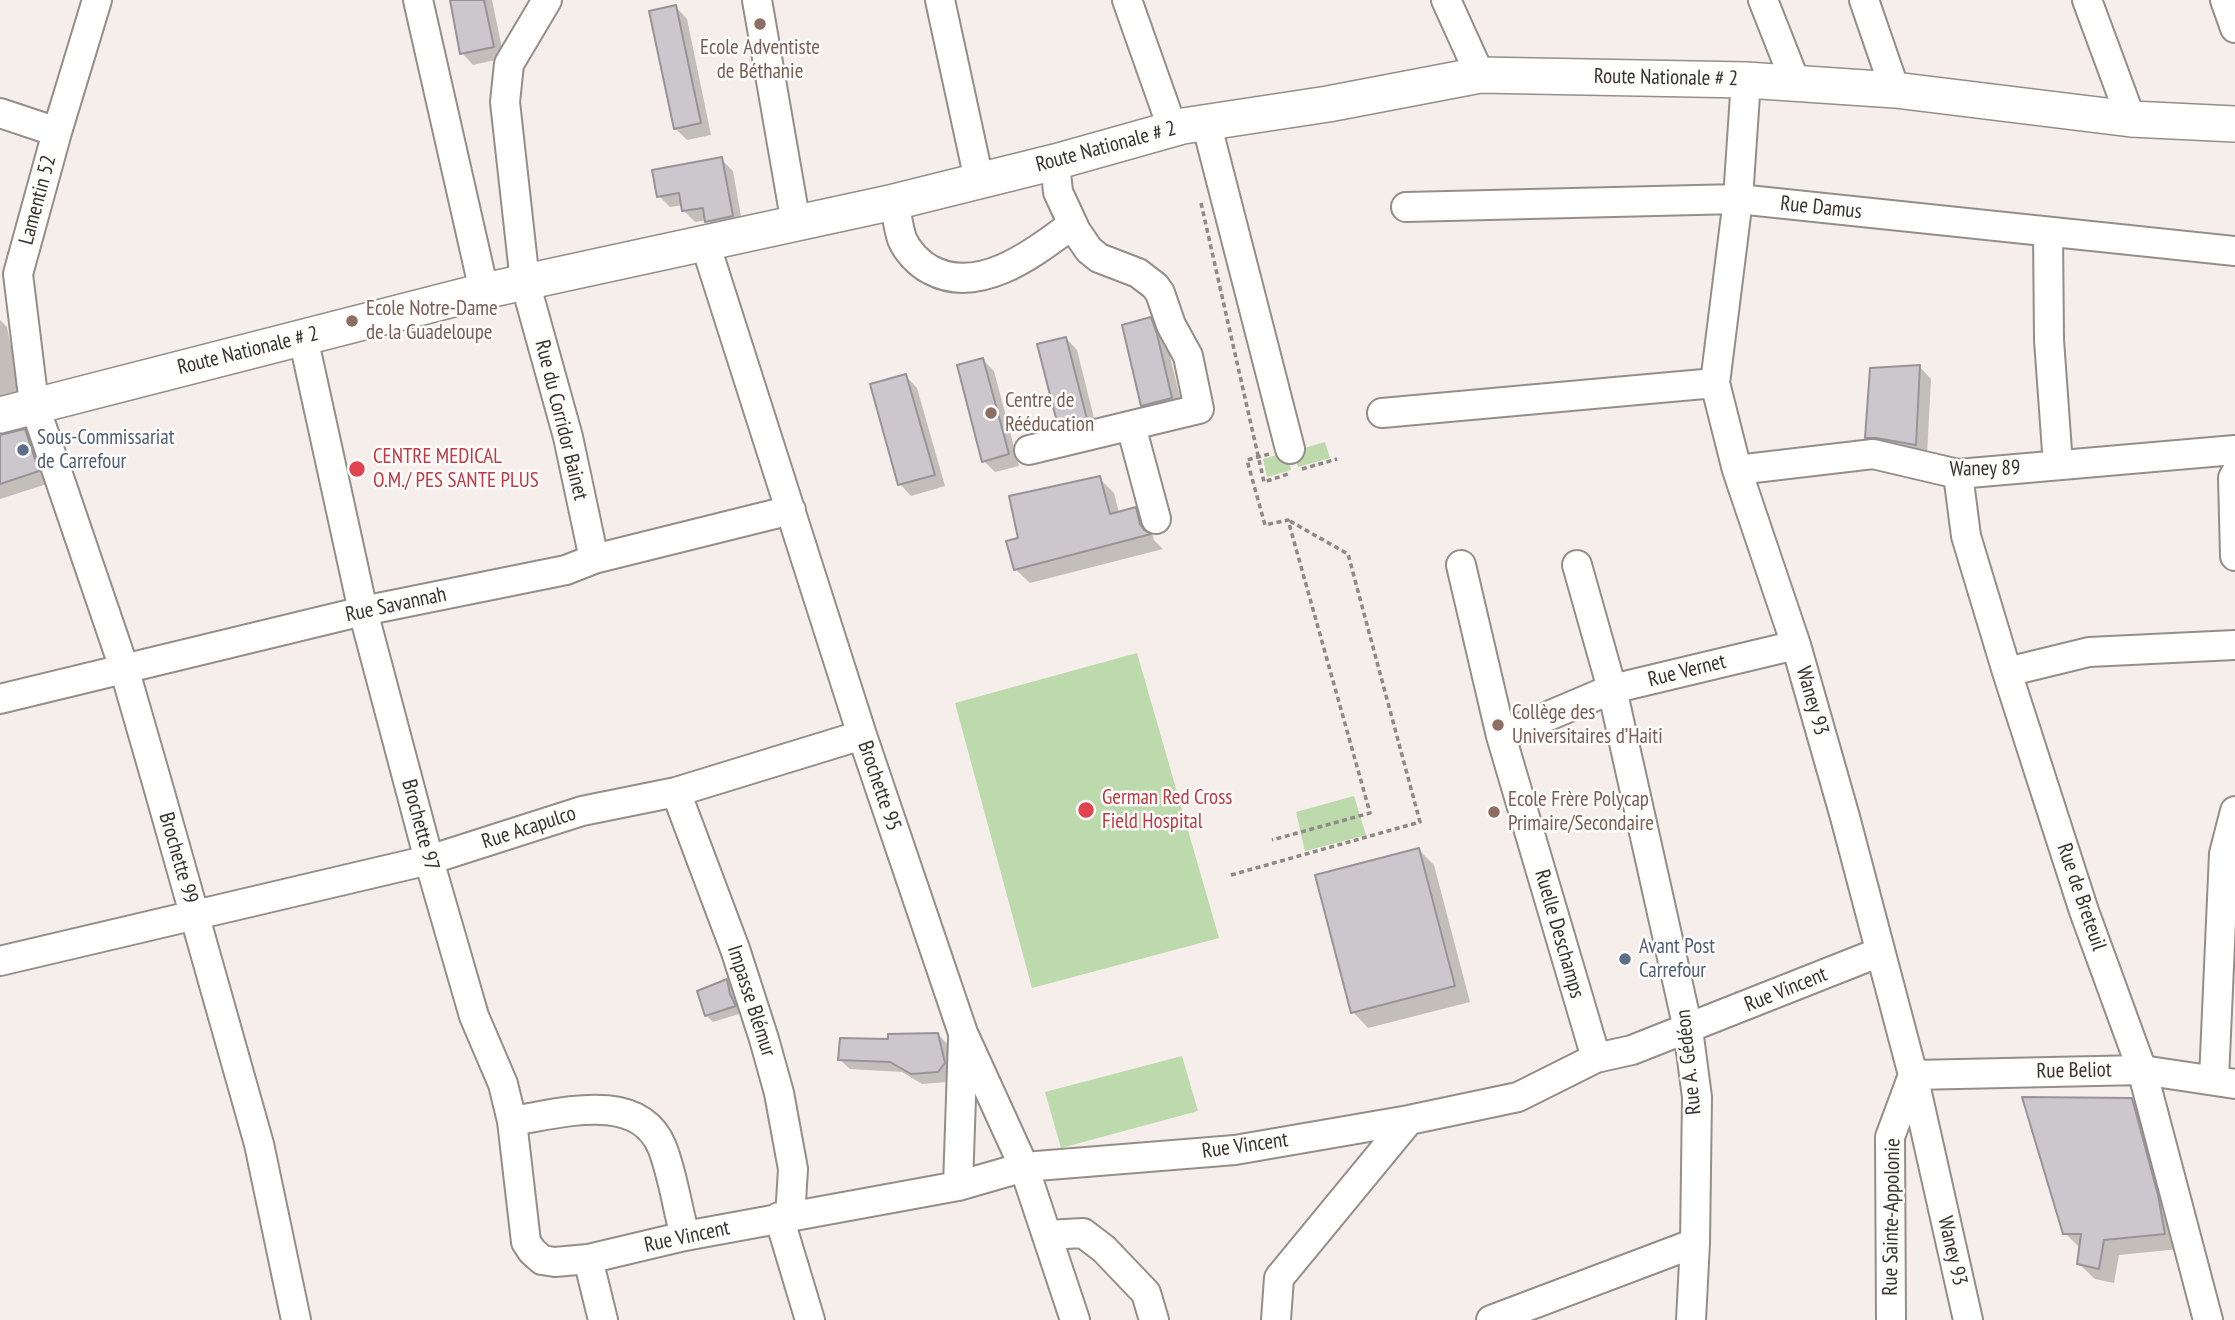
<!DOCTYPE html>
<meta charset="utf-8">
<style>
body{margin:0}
canvas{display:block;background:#f5eeea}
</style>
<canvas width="2235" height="1320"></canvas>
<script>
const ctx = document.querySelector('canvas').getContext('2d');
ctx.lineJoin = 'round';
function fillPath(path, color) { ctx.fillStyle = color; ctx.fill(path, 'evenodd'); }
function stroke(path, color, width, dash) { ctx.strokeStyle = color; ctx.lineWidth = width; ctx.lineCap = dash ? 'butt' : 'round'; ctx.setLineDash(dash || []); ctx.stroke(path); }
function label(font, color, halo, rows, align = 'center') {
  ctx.font = font + ' "PT Sans Narrow",sans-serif'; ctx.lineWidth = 5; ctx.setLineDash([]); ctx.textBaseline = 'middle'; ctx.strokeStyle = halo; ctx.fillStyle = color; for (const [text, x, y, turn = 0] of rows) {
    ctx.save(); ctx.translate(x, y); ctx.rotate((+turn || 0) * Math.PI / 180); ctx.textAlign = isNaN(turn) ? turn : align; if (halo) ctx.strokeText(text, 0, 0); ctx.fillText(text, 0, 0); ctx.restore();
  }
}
fillPath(new Path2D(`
 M1325 442 1330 458 1298 467 1294 451Z
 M1287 452 1291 470 1267 477 1263 459Z
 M1137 653 1219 938 1032 988 955 703Z
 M1354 796 1366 835 1305 851 1296 812Z
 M1182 1056 1198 1111 1061 1148 1045 1092Z`), '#bcdaab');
fillPath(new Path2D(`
 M451 0H492L504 58 473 65 462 53Z
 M676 7 687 19 711 135 687 140 675 128Z
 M721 159 733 171 743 228 719 233 707 220 695 222 684 211 683 205 670 207 659 196Z
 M1150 319 1162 331 1168 348 1183 410 1154 417 1142 405Z
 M0 320 7 327 21 396 0 401Z
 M1066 338 1077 350 1097 430 1071 436 1060 425Z
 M983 360 994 371 1019 466 995 472 984 461Z
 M1920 367 1931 379 1927 455 1879 449 1867 438Z
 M906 376 917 388 945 486 911 496 900 484Z
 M25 431 36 443 50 483 0 499V436Z
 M1099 478 1114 493 1119 513 1135 509 1150 524 1154 540 1163 549 1030 583 1015 569 1020 539Z
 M1419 850 1434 865 1470 1002 1368 1028 1353 1012Z
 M727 981 734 988 742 1013 713 1022 706 1015Z
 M938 1034 948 1045 955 1074 948 1082 922 1084 902 1072 850 1069 839 1059 890 1040Z
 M2131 1100 2147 1115 2179 1249 2119 1255 2114 1283 2095 1279 2079 1264 2081 1249 2065 1233Z`), '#0003');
const building = new Path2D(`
 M450 0H484L494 47 460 54Z
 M676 5 701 123 674 129 649 11Z
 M722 157 733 216 705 222 703 208 682 211 679 193 657 197 652 170Z
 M1151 317 1157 334 1172 398 1141 406 1122 325Z
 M1066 337 1087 419 1058 426 1037 344Z
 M983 358 1009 454 982 462 957 365Z
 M1920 365 1916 445 1876 438H1865L1870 368Z
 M906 374 935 475 898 485 870 384Z
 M25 429 39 471 0 484V435Z
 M1100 476 1110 514 1136 507 1140 524 1144 530 1151 534 1014 570 1006 541 1018 538 1009 496Z
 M1419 848 1455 986 1351 1013 1315 875Z
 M727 979 730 994 736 1006 705 1016 697 991Z
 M938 1033 945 1063 938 1072 911 1074 890 1062 838 1060 840 1038 888 1039V1034Z
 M2022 1097 2132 1098 2158 1195 2165 1234 2104 1240 2099 1269 2077 1264 2081 1234H2063Z`);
fillPath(building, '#ccc7cd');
stroke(building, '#989398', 2);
const minor = new Path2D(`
 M97 0 57 132 18 274 34 404 124 668 158 786 259 1144 296 1320
 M418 0 484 291
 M547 0 509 64 505 102 525 282 568 437 594 559
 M757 0 796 224
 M940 0 979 180
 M1127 0 1173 130
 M1446 0 1480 75
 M1763 0 1796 84
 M1864 0 1895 90
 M2087 0 2131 119
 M2225 0 2235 28
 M1746 80 1738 199 1715 383 1737 470 1796 645 1845 817 1913 1075 1968 1320
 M0 113 57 132
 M1206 122 1290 449
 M894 202C897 214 898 227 902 239 907 251 919 264 931 270 980 296 1035 252 1073 224
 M1406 207 1738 199 2235 251
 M2048 233 2049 340 2058 465
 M705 243 862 735 963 1033 1024 1167 1075 1320
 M303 337 363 611 429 860 474 1016 503 1084 512 1121 526 1242 532 1251 542 1260 555 1262 588 1259 685 1236 958 1186 1024 1167 1235 1150 1409 1120 1518 1097 1596 1058 1632 1050 1880 952
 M1382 413 1715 383
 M1131 426 1156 519
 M1029 450 1199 409 1188 356 1171 325 1160 293 1155 286 1138 273 1099 258 1089 250 1076 231 1058 192 1055 162
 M1737 470 1873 454 1958 474 2235 450
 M1958 474 1966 536 2007 672 2084 911 2142 1070 2208 1320
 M2235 474 2233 478 2235 556
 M1461 565 1501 736 1596 1058
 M1577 565 1612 689 1688 1029 1697 1097 1695 1243 1691 1320
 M2007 672 2089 652 2235 645
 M0 699 363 611 566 570 594 559 791 510
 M1501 736 1612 689 1796 645
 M676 792 735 949 764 1039 779 1093 793 1169 790 1218
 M0 961 429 860 582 811 676 792 862 735
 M1913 1075 2142 1070 2235 1084
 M2214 1079 2224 854 2235 811
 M512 1121C559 1114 638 1089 662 1147 673 1175 677 1207 685 1236
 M958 1186 963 1038
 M779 1217 810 1320
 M1047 1235 1083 1233 1104 1249 1146 1293 1154 1320
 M588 1259 603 1320
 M1276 1320 1279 1278 1409 1120
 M1491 1320 1695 1243
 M1891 1320 1890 1137 1913 1075`);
const major = new Path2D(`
 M0 415 484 291 894 202 1055 162 1183 126 1328 104 1480 75 1746 80 1895 90 2131 119 2235 124`);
stroke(minor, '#948e8a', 32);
stroke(major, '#948e8a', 38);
stroke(new Path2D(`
 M1201 203 1264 482 1291 473
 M1269 454 1247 460 1265 525 1288 520 1370 813 1272 840
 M1302 469 1337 459
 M1231 875 1420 822 1348 554 1288 520`), '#8f8a88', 3.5, [5, 3.5]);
stroke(minor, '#fff', 28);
stroke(major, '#fff', 35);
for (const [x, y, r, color] of [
 [760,24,7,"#8d6e63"],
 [352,321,7,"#8d6e63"],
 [991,413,7,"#8d6e63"],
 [23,450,7,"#5c6f8a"],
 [357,469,9,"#e0444e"],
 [1498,725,7,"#8d6e63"],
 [1086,810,9,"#e0444e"],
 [1494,812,7,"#8d6e63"],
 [1625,959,7,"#5c6f8a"]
]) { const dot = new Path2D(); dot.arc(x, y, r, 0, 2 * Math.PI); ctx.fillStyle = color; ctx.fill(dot); stroke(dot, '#fefdfc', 2.5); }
label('21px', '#785e54', '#fefdfc', [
 ["Ecole Adventiste",760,48,"center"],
 ["de Béthanie",760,72,"center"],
 ["Ecole Notre-Dame",366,309],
 ["de la Guadeloupe",366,333],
 ["Centre de",1005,401],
 ["Rééducation",1005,425],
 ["Collège des",1512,713],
 ["Universitaires d’Haiti",1512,737],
 ["Ecole Frère Polycap",1508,800],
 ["Primaire/Secondaire",1508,824]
], 'left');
label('21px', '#363332', '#fefdfc', [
 ["Route Nationale # 2",1666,78,1],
 ["Route Nationale # 2",1106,147,-15],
 ["Lamentin 52",38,200,-75],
 ["Rue Damus",1821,208,6],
 ["Route Nationale # 2",248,351,-14],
 ["Rue du Corridor Bainet",561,420,76],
 ["Waney 89",1985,469,-1],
 ["Rue Savannah",396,605,-12],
 ["Rue Vernet",1687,671,-14],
 ["Waney 93",1812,701,74],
 ["Brochette 95",879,786,71],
 ["Brochette 97",420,825,75],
 ["Rue Acapulco",529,828,-18],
 ["Brochette 99",178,858,74],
 ["Rue de Breteuil",2081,897,71],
 ["Ruelle Deschamps",1559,934,74],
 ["Rue Vincent",1786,990,-22],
 ["Impasse Blémur",751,1001,72],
 ["Rue A. Gédéon",1689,1062,-96],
 ["Rue Beliot",2074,1071,-1],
 ["Rue Vincent",1245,1146,-8],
 ["Rue Sainte-Appolonie",1892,1217,-89],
 ["Rue Vincent",687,1237,-12],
 ["Waney 93",1952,1251,77]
]);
label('21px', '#4e5e75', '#fefdfc', [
 ["Sous-Commissariat",37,438],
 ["de Carrefour",37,462],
 ["Avant Post",1639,947],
 ["Carrefour",1639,971]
], 'left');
label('21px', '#be3a42', '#fefdfc', [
 ["CENTRE MEDICAL",373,457],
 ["O.M./ PES SANTE PLUS",373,481],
 ["German Red Cross",1102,798],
 ["Field Hospital",1102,822]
], 'left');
</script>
